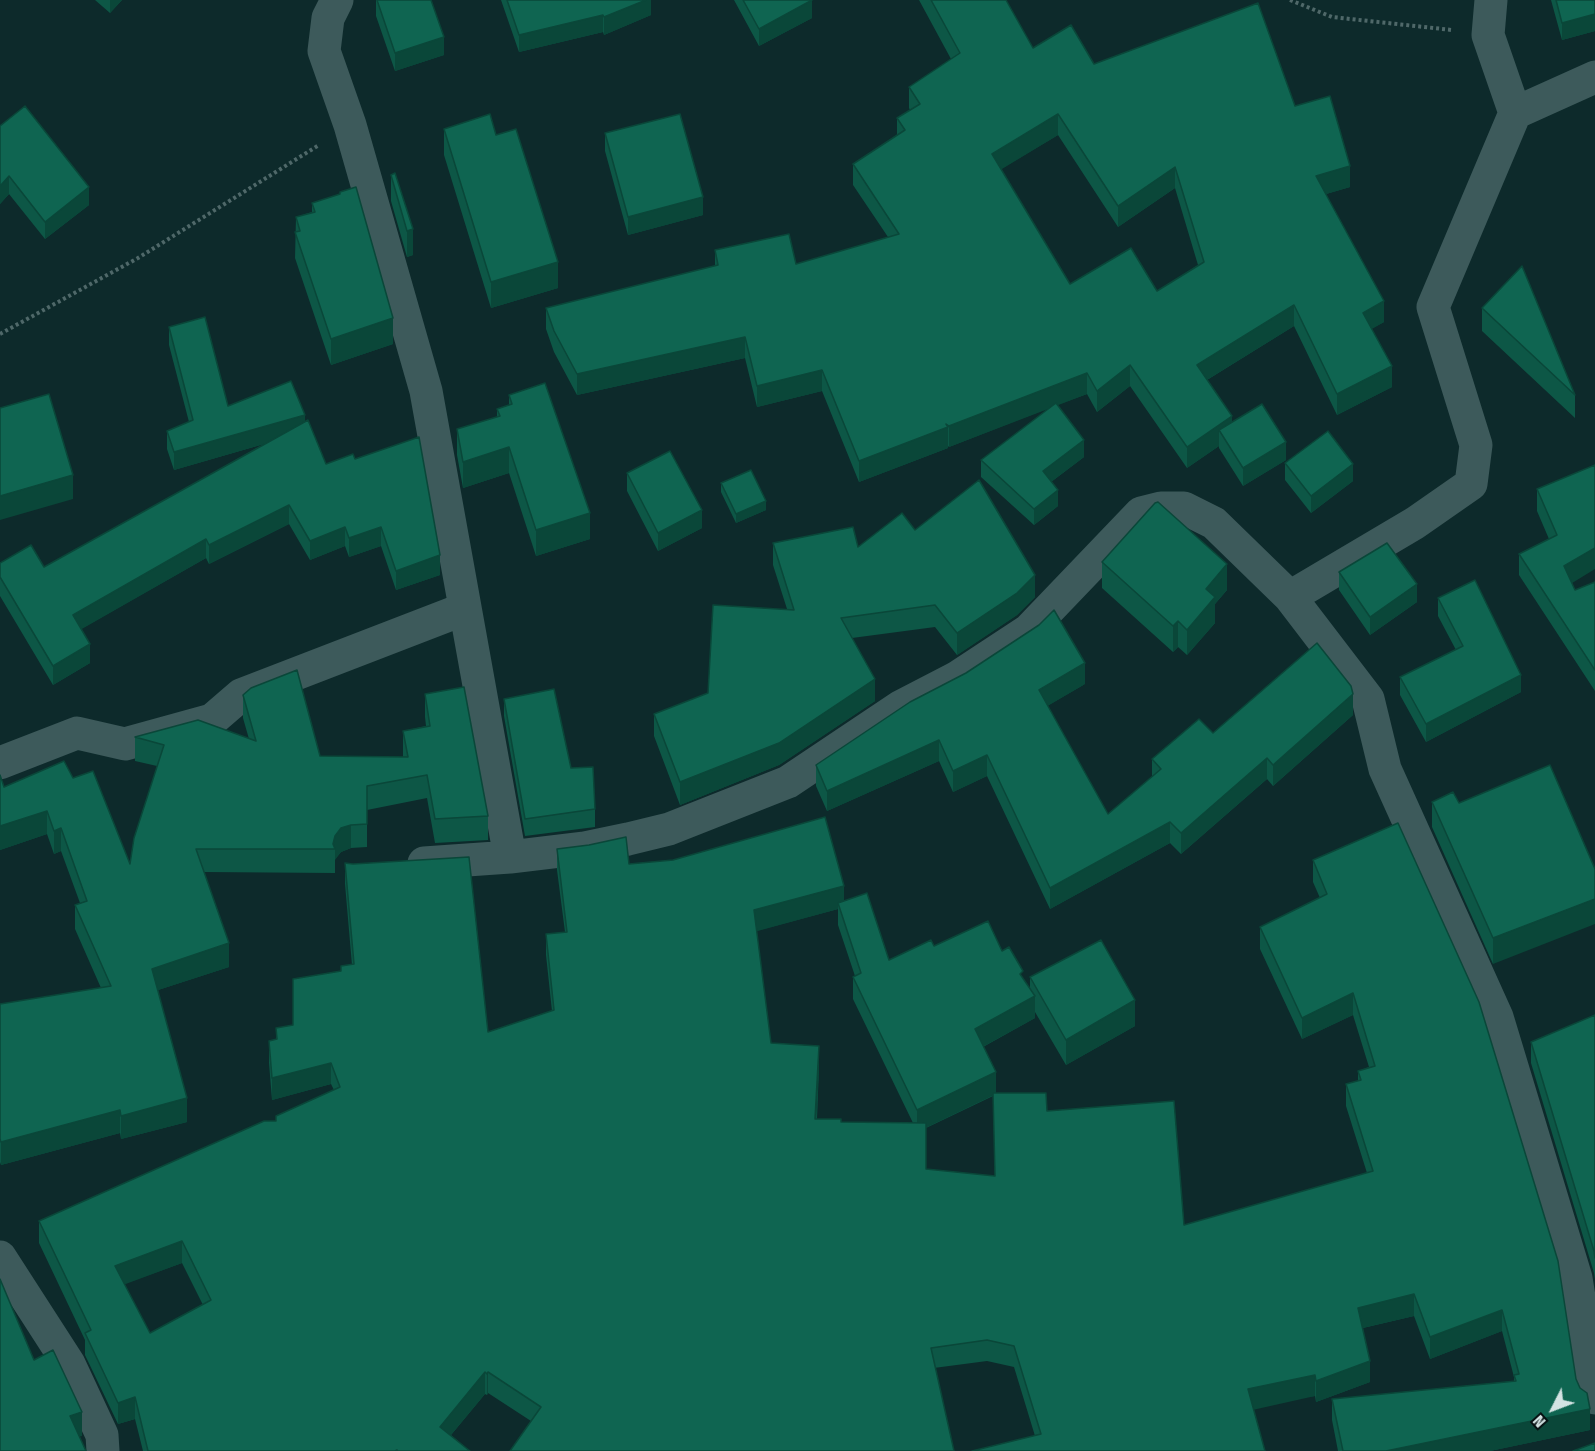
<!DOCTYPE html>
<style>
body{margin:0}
#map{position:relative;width:1595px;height:1451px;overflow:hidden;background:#0d2a2b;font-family:"Fira Sans Condensed",sans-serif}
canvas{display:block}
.north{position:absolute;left:1523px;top:1379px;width:60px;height:60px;-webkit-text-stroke:4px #051011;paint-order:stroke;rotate:228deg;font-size:16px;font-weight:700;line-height:24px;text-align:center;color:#d3e3e3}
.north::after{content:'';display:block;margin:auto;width:21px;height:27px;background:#d3e3e3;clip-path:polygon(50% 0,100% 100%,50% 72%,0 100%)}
</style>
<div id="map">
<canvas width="1595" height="1451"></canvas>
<div class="north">N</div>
</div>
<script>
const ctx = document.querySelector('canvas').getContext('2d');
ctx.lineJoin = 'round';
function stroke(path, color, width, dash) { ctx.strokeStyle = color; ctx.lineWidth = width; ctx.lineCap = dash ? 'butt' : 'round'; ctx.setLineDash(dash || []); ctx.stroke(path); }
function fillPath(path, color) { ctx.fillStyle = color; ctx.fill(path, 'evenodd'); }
stroke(new Path2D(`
 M1290 0 1332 17 1452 30
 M0 334 138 258 319 145`), '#4f6869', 4, [3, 3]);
stroke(new Path2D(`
 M337 0 328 18 324 51 350 125 426 391 510 857
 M1515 113 1595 77
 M1290 597 1415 523 1471 484 1476 445 1433 307 1515 113 1488 35 1491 0
 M0 763 77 733 125 744 212 720 241 695 464 609
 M424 863 510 857 585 848 628 839 669 829 788 782 900 707 956 678 1029 630 1141 513 1161 508H1184L1214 523 1290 597 1368 699 1385 769 1497 1017 1576 1278 1595 1398
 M0 1257 69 1364 102 1435 103 1451`), '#3d5a5b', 33);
fillPath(new Path2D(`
 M95 0H122L110 13Z
 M376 0H431L444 55 395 71 376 16Z
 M501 0H651V15L604 35 603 32 519 52Z
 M734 0H812V18L759 46Z
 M919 0H1006L1033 48 1094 64 1295 106 1350 187 1326 194 1384 322 1371 329 1392 387 1337 415 1294 326 1207 380 1232 422 1286 460 1243 486 1219 448V446L1187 468 1130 386 1097 412 1087 394 1057 405 1084 457 1051 482 1058 506 1034 525 981 477V460L1049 408 949 447 948 446V448L859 482 822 391 757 407 745 358 577 395 554 352 546 329V308L715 266V250L796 264 888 237 853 185V164L897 135V118L910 110 909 108V87L951 59ZM1058 135 1118 227 1175 188 1198 265 1157 291 1070 284 1001 169Z
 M1551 0H1595V31L1562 40Z
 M0 126 89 205 45 239 9 194 0 204Z
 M444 129 496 135 558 288 491 308 444 155Z
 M605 133 703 215 628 235 605 151Z
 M395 173 413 255 407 257 391 201V175Z
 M340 192 393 344 331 365 295 258 296 217 312 212V203L340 194Z
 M1482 308 1575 395V418L1482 331Z
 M169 327 228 406 305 421 326 464 355 459 440 575 396 590 381 546 349 557 345 546 310 560 289 524 209 564 206 558 81 629 90 663 53 685 0 596V563L44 567 264 444 174 470 167 449V431L189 422 169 345Z
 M509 395 590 539 536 556 509 473 463 488 457 455V429L497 417V409L509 405Z
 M1285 463 1353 481 1311 513 1285 480Z
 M1595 465 1572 583 1575 590 1595 582V691L1519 575V554L1549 539 1537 511V489Z
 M627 473 702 528 658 551 627 491Z
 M721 483 766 510 736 523 721 492Z
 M915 530 1035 597 1017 615 957 655 935 627 852 638 875 701 779 765 680 805 654 736V714L708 693 787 609 773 565V543L858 547Z
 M1102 562 1227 590 1215 604V623L1187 655 1178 647 1173 652 1102 588Z
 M1339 572 1417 602 1370 635 1339 590Z
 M1438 598 1521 692 1426 742 1400 695V677L1456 650 1438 616Z
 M1085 684 1047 706 1108 814 1152 777V759L1213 733 1353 715 1273 786 1267 779 1181 854 1170 843 1050 909 987 776 953 792 939 761 827 811 816 786V765Z
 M425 694 488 816V840L435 843 427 798 367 810V847L351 848 341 852 335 859V873L204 872 229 967 158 990 187 1122 121 1139 120 1133 1 1165 0 1162V1004L101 988 75 929V905L80 903 61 851 54 854 47 834 0 850V775L4 787 73 778 130 864 157 766 135 761V737L249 739 243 718V695L320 756 403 757V731L426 726 425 717Z
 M504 699 571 768 595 809V827L525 836 504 716Z
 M1550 765 1493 964 1432 827V802L1459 803Z
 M557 849 629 864 844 901 889 960 934 946 1002 951 1030 988V977L1135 1026 1066 1065 1035 1012V1018L983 1047 996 1093 1047 1111 1184 1225 1367 1173 1346 1106V1084L1358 1081V1071L1369 1067 1353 1015 1302 1039 1260 949V927L1320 898 1313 882V860L1576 1379 1590 1430 1490 1451H1338L1332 1420V1399L1514 1381V1377L1502 1331 1430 1359 1414 1316 1363 1328 1370 1382 1316 1402 1315 1396 1035 1436 1014 1367 987 1361 531 1421 488 1393 487 1395 485 1394 451 1435 470 1451H143L135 1419 118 1424 85 1355V1340L39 1243V1221L276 1121 334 1090 331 1084 272 1100 269 1063V1041L276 1040V1028L293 1025 341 971V966L352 965 345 884V863L488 1032 552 1011 546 955V934L565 932 557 870ZM838 909V925L855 976 853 977V999L913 1123 841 1122 817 1119 819 1067 771 1043 756 931ZM993 1096 995 1176 926 1169V1128ZM182 1263 203 1305 150 1333 124 1284Z
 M1595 1015V1279L1594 1273 1531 1063V1042Z`), '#0d5746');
fillPath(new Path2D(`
 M110 0H122L110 13Z
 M646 0H651V15L604 35V17Z
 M812 0V18L759 46V29Z
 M1595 14V31L1562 40V23Z
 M603 15V32L519 52V35Z
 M444 37V55L395 71V53Z
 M1058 114V135L992 175V154Z
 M1350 166V187L1316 197V176Z
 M1175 167V188L1118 227V206Z
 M9 176V194L0 204V186Z
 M89 187V205L45 239V222Z
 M703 197V215L628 235V217Z
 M413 229V255L407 257V231Z
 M558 262V288L491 308V282Z
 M1384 301V322L1363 334V313Z
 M1294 305V326L1197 386V365Z
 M393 318V344L331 365V339Z
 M745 337V358L577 395V374Z
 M1130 365V386L1097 412V391Z
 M1392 366V387L1337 415V394Z
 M822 370V391L757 407V386Z
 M1087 373V394L949 447V426Z
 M305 415V432L174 470V452Z
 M1232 416V437L1219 430V446L1187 468V447Z
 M948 427V448L859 482V461Z
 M1084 440V457L1043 488V471Z
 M1286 442V460L1243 486V468Z
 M509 447V473L463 488V462Z
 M1353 464V481L1311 513V496Z
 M73 475V499L0 520V496Z
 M1058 490V506L1034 525V509Z
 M766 501V510L736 523V514Z
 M289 505V524L209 564V545Z
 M702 510V528L658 551V533Z
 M590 513V539L536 556V530Z
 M345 527V546L310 560V541Z
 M381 527V546L349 557V538Z
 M206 539V558L73 634V615Z
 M1595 548V569L1564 588V566Z
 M440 555V575L396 590V571Z
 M1227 564V590L1215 604V623L1187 655V630L1206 589Z
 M1035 575V597L1017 615 957 655V633Z
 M1417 584V602L1370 635V617Z
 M1178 621V647L1173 652V626Z
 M90 644V663L53 685V666Z
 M1085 663V684L1039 711V690Z
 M1521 675V692L1426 742V724Z
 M875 679V701L779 765 680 805V782Z
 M1353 694V715L1273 786V765Z
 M939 740V761L827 811V791Z
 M987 755V776L953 792V771Z
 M1267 758V779L1181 854V833Z
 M47 811V834L0 850V826Z
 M1170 822V843L1050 909V888Z
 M351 825V848L341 852 335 860V849L333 844 335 836 341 828Z
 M61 828V851L54 854V831Z
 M844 886V907L838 903V909L754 932V910Z
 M1595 899V924L1493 964V938Z
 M229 943V967L152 992V969Z
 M1353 993V1015L1302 1039V1018Z
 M1035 996V1018L975 1051V1029Z
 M1135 1000V1026L1066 1065V1040Z
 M819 1046V1067L815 1141V1119Z
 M331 1063V1084L272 1100V1078Z
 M996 1072V1094L917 1132V1110Z
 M187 1098V1122L121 1139V1116Z
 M120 1110V1133L1 1165V1142Z
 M182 1241V1263L115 1288V1266Z
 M1414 1294V1316L1358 1329V1308Z
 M1502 1310V1331L1430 1359V1337Z
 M1370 1361V1382L1316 1402V1381Z
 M485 1372V1394L440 1448V1427Z
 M488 1372V1393L487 1395V1374Z
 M1315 1375V1396L1248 1411V1389Z
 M135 1397V1419L118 1424V1403Z
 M1590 1409V1430L1490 1451H1386Z
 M82 1412V1436L70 1439V1416Z`), '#0a4739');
const building = new Path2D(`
 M377 0H431L444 37 395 53Z
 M507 0H646L604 17 603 15 519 35Z
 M743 0H812L759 29Z
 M931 0H1006L1033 48 1071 25 1094 64 1258 3 1295 106 1330 96 1350 166 1316 176 1384 301 1363 313 1392 366 1337 394 1294 305 1197 365 1232 416 1187 447 1130 365 1097 391 1087 373 949 426 946 424 948 427 859 461 822 370 757 386 745 337 577 374 554 331 546 308 718 265 715 250 789 234 796 264 899 234 853 164 905 130 897 118 920 104 909 87 960 53ZM1058 114 1118 206 1175 167 1204 262 1157 291 1131 248 1070 284 992 154Z
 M1556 0H1595V14L1562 23Z
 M25 106 89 187 45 222 9 176 0 186V126Z
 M490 114 496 135 516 129 558 262 491 282 444 129Z
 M680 114 703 197 628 217 605 133Z
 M395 173 413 229 407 231 391 175Z
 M356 187 393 318 331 339 295 232 300 231 296 217 315 212 312 203 340 194V192Z
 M1522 266 1575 395 1482 308Z
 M205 317 228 406 291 381 305 415 174 452 167 431 193 420 169 327Z
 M545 383 590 513 536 530 509 447 463 462 457 429 500 416 497 409 512 404 509 395Z
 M49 394 73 475 0 496V408Z
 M1056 403 1084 440 1043 471 1058 490 1034 509 981 460Z
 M1262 404 1286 442 1243 468 1219 430Z
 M308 420 326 464 353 454 355 459 419 437 440 555 396 571 381 527 349 538 345 527 310 541 289 505 209 545 206 539 73 615 90 644 53 666 0 577V563L31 545 44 567Z
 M1328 431 1353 464 1311 496 1285 463Z
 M670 451 702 510 658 533 627 473Z
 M1595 465V548L1564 566 1575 590 1595 582V670L1519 554 1557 535 1537 489Z
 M751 470 766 501 736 514 721 483Z
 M979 480 1035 575 1017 593 957 633 935 605 841 618 875 679 779 743 680 782 654 714 708 693 713 605 794 610 773 543 853 527 858 547 902 513 915 530Z
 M1158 502 1227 564 1206 589 1215 597 1187 630 1178 621 1173 626 1102 562 1155 503Z
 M1387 543 1417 584 1370 617 1339 572Z
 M1475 580 1521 675 1426 724 1400 677 1463 646 1438 598Z
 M1054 610 1085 663 1039 690 1108 814 1161 769 1152 759 1199 719 1213 733 1317 643 1351 686 1353 694 1273 765 1267 758 1181 833 1170 822 1050 888 987 755 953 771 939 740 827 791 816 765 910 702 966 673 1039 625Z
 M297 670 320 756 408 757 403 731 430 726 425 694 464 687 488 816 435 819 427 775 367 786V824L351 825 341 828 335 836 333 844 335 849H196L229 943 152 969 187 1098 121 1116 120 1110 1 1142 0 1139V1004L111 986 75 905 87 901 61 828 54 831 47 811 0 826V775L4 787 64 761 73 778 93 771 130 864 134 838 164 745 135 737 198 720 256 741 243 695 251 688Z
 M554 689 571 768 593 767 595 809 525 819 504 699Z
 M1550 765 1595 869V899L1493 938 1432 802 1453 792 1459 803Z
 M825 817 844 886 754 910 771 1043 819 1046 815 1119H841V1122L926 1123V1169L995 1176 993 1093H1046L1047 1111 1174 1101 1184 1225 1373 1171 1346 1084 1361 1080 1358 1071 1375 1066 1353 993 1302 1018 1260 927 1327 894 1313 860 1398 823 1479 1002 1558 1261 1576 1379 1580 1388 1587 1393 1590 1409 1386 1451H1343L1332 1399 1516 1381 1514 1375 1519 1374 1502 1310 1430 1337 1414 1294 1358 1308 1370 1361 1316 1381 1315 1375 1248 1389 1265 1451H972L1041 1434 1014 1346 987 1340 931 1348 954 1451H510L541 1407 488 1372 487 1374 485 1372 440 1427 470 1451H398L397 1450 395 1451H148L135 1397 118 1403 85 1333 91 1330 39 1221 264 1121H276V1116L340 1087 331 1063 272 1078 269 1041 277 1039 276 1028 293 1025V979L341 971V966L354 964 345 863 353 864 469 857 488 1032 554 1010 546 934 567 932 557 849 589 845 626 837 629 864 673 860ZM182 1241 211 1300 150 1333 115 1266Z
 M867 893 889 960 931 940 934 946 988 921 1002 951 1009 947 1023 971 1020 974 1035 996 975 1029 996 1072 917 1110 853 977 861 973 838 903Z
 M1101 940 1135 1000 1066 1040 1030 977Z
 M1595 1015V1258L1594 1251 1531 1042Z
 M0 1279 34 1360 53 1350 82 1412 70 1416 86 1451H0Z
 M1595 1443V1451H1573Z`);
fillPath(building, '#0f6551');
stroke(building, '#0a4739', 1.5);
</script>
